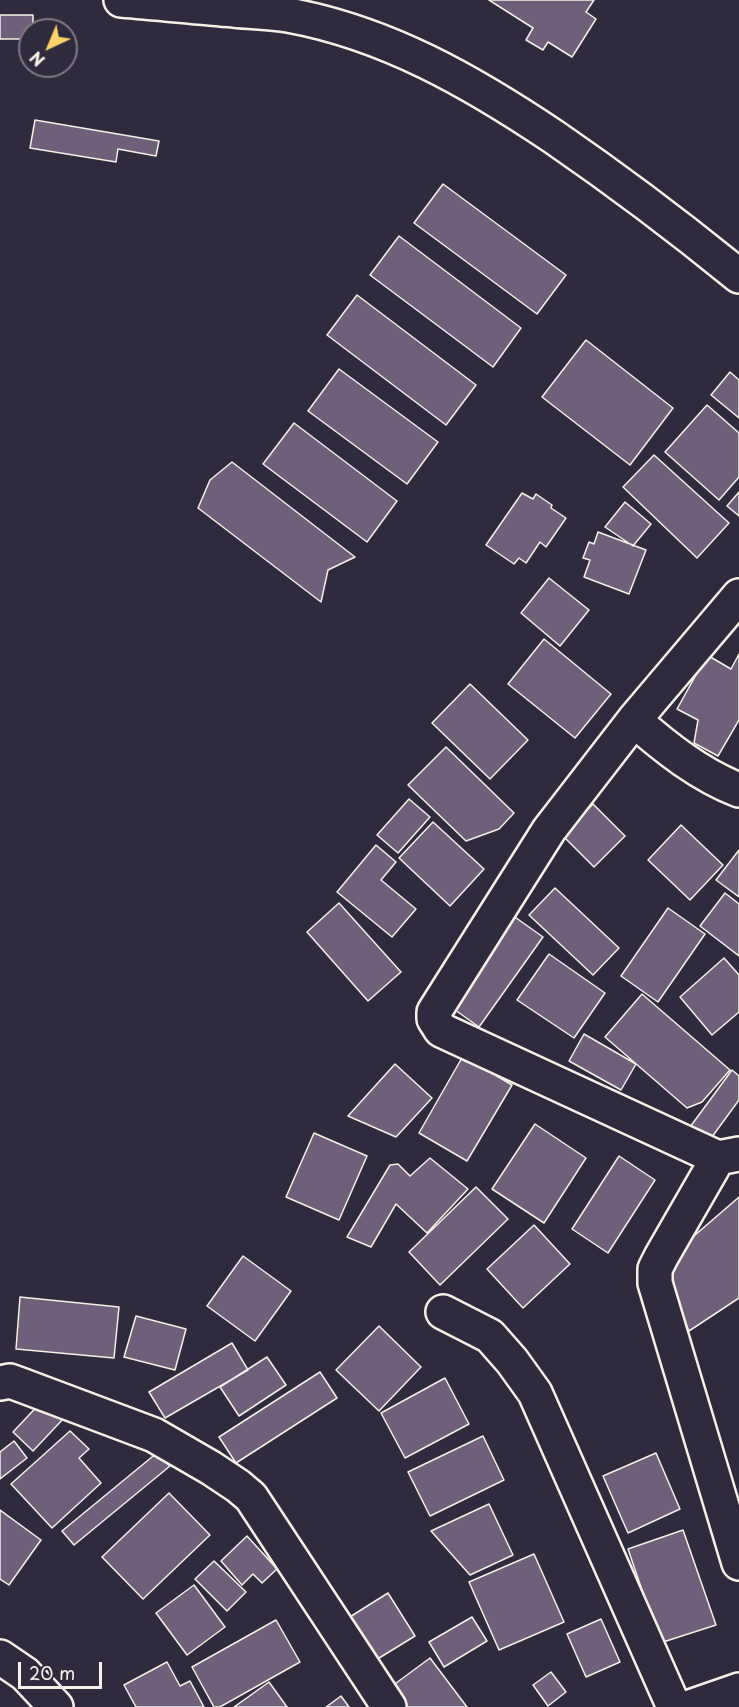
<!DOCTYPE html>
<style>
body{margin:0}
#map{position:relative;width:739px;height:1707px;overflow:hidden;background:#2f2a3d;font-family:"Playpen Sans",sans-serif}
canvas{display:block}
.north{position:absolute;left:18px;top:18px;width:60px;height:60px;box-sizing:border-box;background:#2f2a3d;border:2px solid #7e7a81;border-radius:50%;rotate:224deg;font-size:16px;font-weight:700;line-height:24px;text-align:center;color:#f4f1e8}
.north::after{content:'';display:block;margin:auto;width:21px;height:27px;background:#ffd166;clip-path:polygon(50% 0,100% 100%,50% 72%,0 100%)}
.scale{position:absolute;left:18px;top:1662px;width:84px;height:27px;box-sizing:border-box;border:3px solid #f4f1e8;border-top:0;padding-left:8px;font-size:18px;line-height:21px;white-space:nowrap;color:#f4f1e8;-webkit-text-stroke:4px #2f2a3d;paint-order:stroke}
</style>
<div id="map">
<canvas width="739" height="1707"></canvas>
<div class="north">N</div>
<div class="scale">20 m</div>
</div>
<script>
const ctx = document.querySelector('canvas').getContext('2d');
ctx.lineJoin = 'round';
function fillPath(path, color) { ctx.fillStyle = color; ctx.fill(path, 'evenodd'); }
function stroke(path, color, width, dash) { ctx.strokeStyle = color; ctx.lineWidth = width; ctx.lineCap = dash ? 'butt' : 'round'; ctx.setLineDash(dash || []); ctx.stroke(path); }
const building = new Path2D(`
 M489 0H594L586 12 596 19 572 57 548 42 543 50 526 40 533 28Z
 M0 15H33V30H30V39H0Z
 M35 120 159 141 156 156 118 149 116 162 30 148Z
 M443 184 566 275 537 314 414 223Z
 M399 236 521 328 493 367 370 275Z
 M357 295 476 385 446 425 327 335Z
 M586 340 673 408 630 465 542 397Z
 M339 369 438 442 407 484 308 411Z
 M730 372 739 380V418L711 395Z
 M707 405 739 433V477L719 500 665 452Z
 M294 423 397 501 367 542 263 464Z
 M654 455 729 523 697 558 623 487Z
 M232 462 355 557 328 570 321 602 198 508 210 480Z
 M739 492V516L727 506Z
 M522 493 533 499 536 494 552 505 551 508 566 518 546 547 540 542 526 563 519 558 514 564 486 545Z
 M625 502 651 524 633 546 605 527Z
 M598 532 646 550 629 594 584 577 590 560 583 558 589 542 594 544Z
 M549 578 589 610 560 646 521 613Z
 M544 639 611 694 575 738 508 684Z
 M739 654V720L718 756 694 743 698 720 677 709 707 655 731 669Z
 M470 684 528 740 490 779 432 723Z
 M446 747 514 813 499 829 466 841 408 785Z
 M409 799 430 817 398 853 377 835Z
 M593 804 625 836 594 867 562 835Z
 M433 822 484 869 450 906 399 858Z
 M681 825 723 865 690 900 648 860Z
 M376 845 396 862 381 880 416 909 392 937 337 892Z
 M739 850V897L716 880Z
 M555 888 619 948 593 975 529 915Z
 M725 893 739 904V956L700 926Z
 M339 903 401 972 368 1001 307 932Z
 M668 908 705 934 658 1002 621 976Z
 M505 910 543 937 479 1027 441 1000Z
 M549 954 605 993 574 1038 517 1000Z
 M724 958 739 975V1012L712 1035 680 997Z
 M642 994 730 1070 702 1102 687 1108 605 1037Z
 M584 1034 636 1064 621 1090 569 1061Z
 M463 1056 512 1085 467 1161 419 1133Z
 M395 1064 432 1098 396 1137 348 1116Z
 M732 1070 739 1076V1100L709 1141 690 1127Z
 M535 1124 586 1158 544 1223 492 1189Z
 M314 1133 367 1156 339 1220 286 1197Z
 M619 1156 655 1180 608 1253 572 1229Z
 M430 1158 468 1189 427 1233 396 1204 371 1247 347 1237 390 1165 398 1164 410 1176Z
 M476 1187 508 1219 440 1285 409 1252Z
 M739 1197V1298L689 1331 658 1267Z
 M534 1225 570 1264 523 1308 487 1269Z
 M243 1256 291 1291 255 1341 207 1306Z
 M20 1297 119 1307 114 1358 16 1349Z
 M136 1316 186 1329 175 1370 124 1357Z
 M379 1326 421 1367 379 1411 336 1370Z
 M232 1343 248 1370 165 1418 149 1392Z
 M267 1357 286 1385 239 1416 220 1387Z
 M320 1372 337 1398 236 1463 219 1437Z
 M445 1378 469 1424 405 1458 381 1413Z
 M44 1399 64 1418 33 1451 13 1432Z
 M70 1431 89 1449 79 1458 101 1483 52 1528 11 1484Z
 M483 1436 504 1480 430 1516 408 1472Z
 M14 1441 27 1458 0 1479V1452Z
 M158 1452 170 1466 74 1545 62 1531Z
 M656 1453 680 1509 628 1533 603 1476Z
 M169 1493 210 1535 143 1599 102 1557Z
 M489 1504 513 1555 470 1575 431 1531Z
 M0 1510 41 1540 9 1585 0 1579Z
 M683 1530 716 1625 660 1643 628 1549Z
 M247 1536 277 1569 262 1583 253 1574 242 1585 221 1561Z
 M534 1554 564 1622 499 1650 469 1582Z
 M214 1561 246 1592 227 1611 195 1579Z
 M194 1585 225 1627 187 1655 156 1613Z
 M388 1593 415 1636 371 1663 345 1620Z
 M472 1617 487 1641 444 1667 429 1642Z
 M601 1619 620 1662 586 1677 567 1634Z
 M276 1620 300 1662 220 1707H214L192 1667Z
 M430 1658 467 1707H402L388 1689Z
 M167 1662 180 1686 190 1681 204 1707H136L124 1685Z
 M551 1672 566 1692 548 1706 533 1685Z
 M269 1682 287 1707H234Z
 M341 1696 349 1707H326Z`);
fillPath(building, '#6f5f7a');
stroke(building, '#f4f1e8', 1.5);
const minor = new Path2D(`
 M121 0C159 3 196 7 234 10 252 12 271 12 288 15 387 33 472 82 554 137 618 181 679 227 739 276
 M739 596 634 720 549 830 434 1012V1019L441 1030 718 1158 739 1154
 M634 720C666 748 700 775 739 790
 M718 1158 661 1257 655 1269V1283L739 1563
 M443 1312 490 1336 512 1361 535 1393 674 1707
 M0 1383 10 1381 21 1385 154 1435 211 1468 238 1486 251 1497 389 1707
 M0 1657 25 1674 56 1707
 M690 1707 739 1690`);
stroke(minor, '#f4f1e8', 38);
stroke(minor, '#2f2a3d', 33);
</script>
